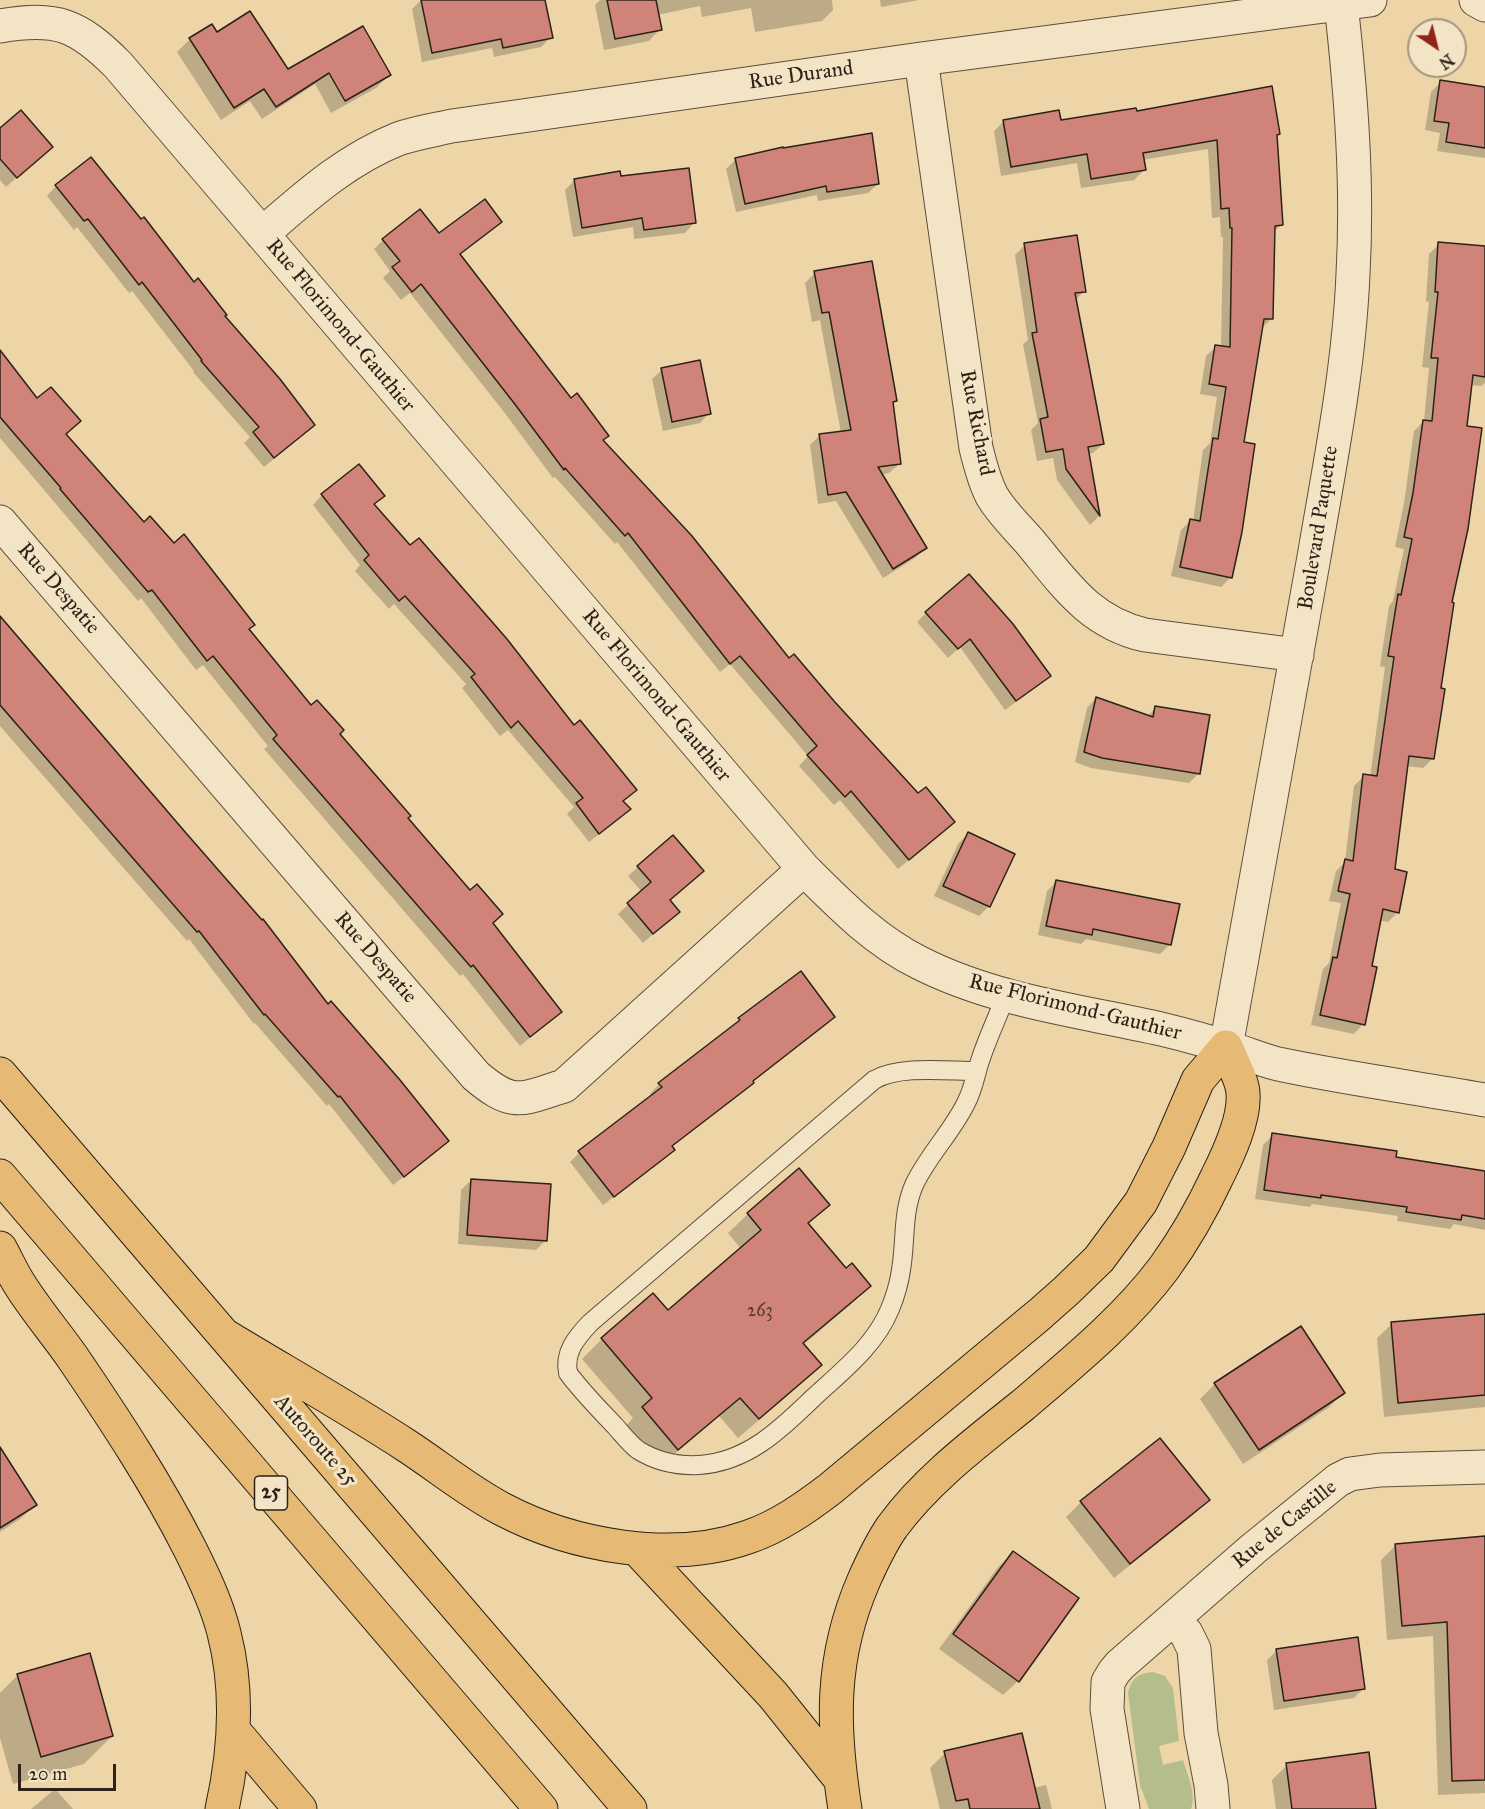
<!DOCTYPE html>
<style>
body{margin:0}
#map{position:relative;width:1485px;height:1809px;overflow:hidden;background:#edd5a8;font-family:"IM FELL Great Primer",serif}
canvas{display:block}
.north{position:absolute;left:1407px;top:18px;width:60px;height:60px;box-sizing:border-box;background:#f3e4c6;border:2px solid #a39680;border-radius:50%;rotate:145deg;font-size:16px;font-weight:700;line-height:24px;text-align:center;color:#2c2217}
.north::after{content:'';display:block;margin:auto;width:21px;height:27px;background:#8f2418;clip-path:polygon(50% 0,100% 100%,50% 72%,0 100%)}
.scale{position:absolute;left:18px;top:1764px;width:98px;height:27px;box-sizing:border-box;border:3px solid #2c2217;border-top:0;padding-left:8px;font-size:18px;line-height:21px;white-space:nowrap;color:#2c2217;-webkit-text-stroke:4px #f3e4c6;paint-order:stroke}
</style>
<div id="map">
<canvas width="1485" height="1809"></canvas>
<div class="north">N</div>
<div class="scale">20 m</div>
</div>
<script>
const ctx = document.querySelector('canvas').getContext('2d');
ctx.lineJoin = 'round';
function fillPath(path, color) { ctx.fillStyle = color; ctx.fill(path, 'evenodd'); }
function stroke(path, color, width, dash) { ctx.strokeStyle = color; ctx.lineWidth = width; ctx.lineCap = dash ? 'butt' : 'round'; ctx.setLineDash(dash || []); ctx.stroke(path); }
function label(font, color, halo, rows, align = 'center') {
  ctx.font = font + ' "IM FELL Great Primer",serif'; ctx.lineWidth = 6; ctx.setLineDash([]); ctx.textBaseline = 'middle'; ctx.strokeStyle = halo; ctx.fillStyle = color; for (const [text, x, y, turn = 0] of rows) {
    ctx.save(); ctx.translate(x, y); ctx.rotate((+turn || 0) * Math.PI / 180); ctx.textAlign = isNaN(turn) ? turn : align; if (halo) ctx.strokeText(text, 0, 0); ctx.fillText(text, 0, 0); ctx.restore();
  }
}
fillPath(new Path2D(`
 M1153 1672 1165 1676 1173 1688 1179 1741 1159 1746 1163 1765 1183 1760C1187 1774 1197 1795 1191 1809H1149L1140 1785 1128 1693C1132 1678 1137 1674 1153 1672Z`), '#b3be8b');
fillPath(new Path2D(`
 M421 0H543L551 37 541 47 494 57 492 48 422 62 412 9Z
 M600 0H832L833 10 822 21 755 32 751 8 702 17 700 6 657 15 660 29 649 41 604 50 595 5Z
 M880 0H919L881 7Z
 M217 34 288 71 389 75 376 88 331 113 315 84 262 119 250 101 221 120 177 52 190 39Z
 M1441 82 1485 89V158L1437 151 1440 133 1425 130 1431 92Z
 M1135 113 1279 134 1276 136 1281 225 1273 233 1271 319 1262 328 1242 444 1231 577 1221 587 1171 576 1181 530 1190 521H1193L1203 450 1210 443 1217 397 1200 394 1206 356 1216 347H1221L1223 237H1221L1220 217 1212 218 1208 149 1142 160 1144 170 1134 180 1081 188 1077 163 1001 176 994 131 1004 121H1059Z
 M0 130 41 156 6 187 0 180Z
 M736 159 878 184 868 193 818 201 817 195 736 212 726 169Z
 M575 180 694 223 685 233 634 239 633 227 573 237 565 190Z
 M56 186 224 316 304 434 264 467 244 443 250 437 193 372 194 371 132 291 129 293 77 227 74 230 47 196Z
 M500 222 490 231 459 255 602 441 789 660 943 831 898 869 840 800 834 805 799 766 808 756 730 664 720 672 617 542 615 544 555 477 553 478 504 412 410 293 401 300 383 278 390 271 374 249 383 240 439 235Z
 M1439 244 1485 247V383L1481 386 1470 385 1450 604 1439 690 1433 758 1423 768 1406 766 1393 871 1398 912 1388 922 1379 920 1370 967 1363 1024 1354 1034 1311 1025 1323 969 1329 963 1341 903 1329 901 1336 871 1345 862 1354 786 1364 776 1370 777 1385 667 1380 666 1389 606 1393 601 1404 549 1395 547 1404 503 1414 431 1424 421 1429 368 1422 367 1429 302 1426 301 1429 254Z
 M1025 245 1084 291 1075 301 1103 444 1093 453 1088 454 1099 516 1090 525 1057 480 1053 458 1037 461 1031 430 1038 423 1023 344 1028 340 1015 255Z
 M815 273 895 400 892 404 899 464 889 473 880 475 925 548 915 558 883 578 836 501 818 504 810 445 820 435 841 433 820 320 812 322 805 283Z
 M0 352 64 434 143 524 247 630 311 707 338 734 492 923 550 1021 520 1046 463 974 460 976 264 749 268 746 203 665 196 670 141 598 138 601 0 438Z
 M662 370 709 413 700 423 663 431 652 379Z
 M322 495H383L373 505 574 727 635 790 622 802 629 809 619 819 589 842 567 814 574 807 508 730 500 736 462 688 466 684 394 604 389 609 355 571 360 565 313 505Z
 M926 613 1049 676 1039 685 1005 710 960 647 948 658 917 622Z
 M0 618 328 1006 447 1141 437 1151 393 1185 329 1104 327 1106 255 1023 254 1024 189 939 187 941 0 726Z
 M1096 698 1147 717 1155 708 1199 773 1189 783 1091 768 1075 762 1087 708Z
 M968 834 989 906 979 916 934 896 958 844Z
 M638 867 668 901V921L643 943 618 914 642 892 628 876Z
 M1057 881 1170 944 1160 954 1086 939 1081 944 1038 935 1047 891Z
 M800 973 833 1016 824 1026 752 1082 743 1092 671 1147 673 1150 664 1159 603 1205 570 1162 579 1153 652 1096 650 1094 659 1084Z
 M1273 1135 1395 1158 1485 1172V1230L1454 1224 1450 1229 1397 1221 1398 1216 1312 1204 1310 1207 1255 1199 1263 1145Z
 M799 1170 828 1204 808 1225 846 1270 869 1286 850 1305 803 1345 820 1365 801 1384 738 1438 719 1416 658 1468 624 1428 633 1418 582 1359 602 1339 653 1296 667 1312 741 1249 728 1233 748 1214Z
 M471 1180 546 1240 536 1250 458 1244 461 1190Z
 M1485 1315V1407L1384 1417 1377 1338 1392 1324Z
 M1300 1328 1343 1393 1328 1408 1243 1464 1200 1399 1215 1384Z
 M0 1449 35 1505 20 1519 0 1532Z
 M1208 1500 1193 1515 1114 1578 1066 1517 1081 1502Z
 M1485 1538V1793L1438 1795 1433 1636 1387 1640 1381 1560 1396 1545Z
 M1013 1553 1018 1681 1003 1695 939 1649 998 1567Z
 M1277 1650 1364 1688 1354 1698 1274 1710 1267 1660Z
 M18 1675 112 1736 84 1764 13 1784 0 1738V1693Z
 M945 1753 1033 1788 1046 1785 1052 1809H940L930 1768Z
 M1287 1765 1375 1809H1276L1272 1780Z
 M55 1789 73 1809H31Z`), '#0003');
const building = new Path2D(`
 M421 0H545L553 38 503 48 501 39 432 53Z
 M607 0H656L662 30 615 39Z
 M250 11 288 69 363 26 391 75 345 101 329 73 276 107 264 89 234 108 189 38 212 24 217 32Z
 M1440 80 1485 87V148L1446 142 1449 123 1434 121Z
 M1272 86 1280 134 1277 135 1283 225 1275 226 1273 319H1264L1244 442 1255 444 1242 532 1232 578 1180 567 1190 519 1200 521 1213 438 1218 439 1226 387 1209 384 1215 345 1230 347 1232 228H1230L1229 208 1221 209 1217 140 1143 153 1146 170 1091 179 1087 154 1011 167 1003 120 1059 110 1061 120 1136 108 1137 111Z
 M21 110 53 147 17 178 0 159V128Z
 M872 133 879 184 827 192 826 186 745 204 735 158 783 147V148Z
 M91 157 141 219 144 217 194 282 198 278 227 315 225 316 280 379 315 425 274 458 253 432 259 427 201 361 202 360 142 282 139 285 88 219 84 221 55 185Z
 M689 168 696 223 644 230 642 218 582 228 574 179 620 171 621 176Z
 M485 199 502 222 460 254 571 398 577 393 609 436 603 440 692 536 789 658 794 654 834 701 918 793 926 787 955 822 909 860 851 791 845 797 807 755 817 746 740 656 730 664 628 533 625 536 565 468 564 470 514 403 421 284 412 292 392 267 400 261 382 239 420 209 439 233Z
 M1077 235 1086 292 1075 293 1104 444 1088 447 1100 516 1066 469 1063 449 1046 452 1040 419 1048 417 1032 333 1037 332 1024 243Z
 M1438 242 1485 246V377L1473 375 1467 426 1482 428 1468 529 1452 602 1454 603 1441 688 1445 689 1434 759 1409 756 1395 869 1407 872 1399 913 1383 909 1372 966 1377 967 1365 1025 1320 1015 1333 957 1337 958 1350 894 1338 891 1345 859 1353 861 1363 774 1377 776 1394 657 1388 656 1398 594 1401 595 1412 539 1404 537 1413 493 1423 420 1432 421 1438 358H1431L1438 292H1435Z
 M872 261 897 401 893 402 901 464 878 467 927 548 893 569 846 492 828 495 819 434 851 430 829 312 822 313 814 271Z
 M0 350 37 398 51 387 81 421 66 434 144 522 150 516 174 543 184 534 255 625 249 629 311 705 317 700 344 730 340 734 411 816 408 818 470 890 477 884 503 914 493 923 562 1012 530 1037 473 965 471 967 273 739 277 735 213 656 207 661 152 590 148 592 60 489 61 488 0 417Z
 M700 360 711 414 672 422 661 368Z
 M359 464 385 496 374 504 410 545 419 538 507 639 574 725 580 720 637 790 623 801 631 809 599 834 576 803 583 798 518 721 511 728 471 677 475 674 405 596 399 601 364 560 369 555 321 494Z
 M969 574 1013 624 1051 676 1016 701 970 639 958 649 925 612Z
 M0 616 186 833 262 920 263 919 328 1004 331 1001 400 1080 449 1141 404 1177 340 1096 338 1097 265 1014 264 1015 199 931 197 932 0 705Z
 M1096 697 1153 717 1155 706 1210 715 1200 774 1102 758 1084 752Z
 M968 832 1015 854 990 907 943 886Z
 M673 835 704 871 670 900 680 912 653 934 627 903 651 882 637 866Z
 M1056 880 1180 904 1171 945 1093 929 1092 935 1046 926Z
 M801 971 835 1017 753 1081 754 1083 672 1146 675 1150 614 1197 578 1151 662 1087 658 1083 740 1020 738 1018Z
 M1272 1133 1397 1151 1396 1157 1485 1171V1219L1462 1215 1461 1220 1406 1212 1407 1207 1321 1195V1198L1264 1190Z
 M799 1168 830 1205 808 1223 846 1268 852 1263 871 1286 803 1343 822 1365 759 1419 740 1398 678 1450 642 1407 652 1398 601 1338 653 1293 668 1310 761 1230 747 1213Z
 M471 1179 551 1184 547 1241 467 1235Z
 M1485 1314V1395L1398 1403 1391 1322Z
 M1301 1326 1345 1393 1259 1450 1214 1383Z
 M1160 1438 1210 1500 1130 1564 1080 1501Z
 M0 1447 37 1505 0 1528Z
 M1485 1536V1780L1452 1781 1447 1622 1402 1626 1395 1544Z
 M1013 1551 1079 1598 1019 1682 953 1634Z
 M1358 1637 1365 1689 1284 1701 1276 1649Z
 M90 1653 113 1736 41 1757 17 1674Z
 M1022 1733 1040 1809H970L968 1799 956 1801 944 1751Z
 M1369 1752 1376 1809H1292L1286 1763Z`);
fillPath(building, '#d08379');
stroke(building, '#2c2217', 1.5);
const service = new Path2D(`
 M977 1071C947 1071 899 1065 874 1080L590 1323C576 1338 564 1352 568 1373 582 1392 600 1410 616 1427 623 1435 630 1444 638 1450 657 1462 677 1466 699 1465 747 1462 780 1430 813 1398 841 1372 875 1346 890 1309 895 1297 899 1284 901 1270 906 1241 902 1213 914 1185 928 1155 953 1131 967 1101 974 1087 976 1072 981 1058 988 1037 998 1016 1006 995`);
const minor = new Path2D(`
 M1476 0 1485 5
 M0 26C57 16 78 25 118 65L804 869C839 904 875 941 920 963 995 1001 1081 1011 1161 1029 1186 1035 1211 1042 1235 1050 1251 1055 1267 1062 1283 1065 1350 1079 1418 1088 1485 1100
 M921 59 976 448C980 464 984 481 992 496 1002 513 1017 527 1030 542 1065 584 1089 622 1145 635L1297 655
 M262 234C304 198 345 160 398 139 415 133 434 130 452 126L921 59 1370 0
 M0 522 476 1076C514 1108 521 1099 564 1086L804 869
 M1226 1047C1256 884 1286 721 1314 557 1330 463 1349 369 1353 274 1358 184 1351 93 1341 4
 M1173 1619 1186 1633 1194 1649 1201 1733 1211 1785 1213 1809
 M1123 1809 1107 1709 1108 1682 1114 1672 1120 1665 1253 1549 1338 1480 1350 1474 1380 1470 1485 1467`);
const motorway = new Path2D(`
 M0 1074 630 1809
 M0 1176 541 1809
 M0 1248C6 1259 11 1270 17 1280 33 1307 55 1332 73 1358 115 1420 156 1482 190 1549 203 1575 217 1604 224 1633 239 1691 235 1751 222 1809
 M224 1335C285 1372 347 1407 407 1446 439 1467 468 1491 502 1509 572 1546 672 1564 748 1537 778 1527 805 1508 830 1489L1040 1314 1066 1291 1099 1259 1141 1202 1169 1147 1198 1080 1226 1047C1231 1060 1243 1081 1243 1094 1245 1119 1228 1155 1217 1177 1202 1209 1185 1239 1164 1268 1125 1320 1072 1363 1023 1405 977 1442 927 1479 892 1527 881 1543 872 1562 864 1580 830 1658 832 1726 845 1809
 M637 1549 773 1695 841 1780
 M234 1731 300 1809`);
stroke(service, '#5c4f3b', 20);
stroke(minor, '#5c4f3b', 35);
stroke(motorway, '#2c2217', 35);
stroke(service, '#f3e4c6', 18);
stroke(minor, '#f3e4c6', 33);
stroke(motorway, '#e6ba74', 33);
label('18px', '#553a30', null, [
 ["263",760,1312]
]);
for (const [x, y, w] of [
 [271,1493,33]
]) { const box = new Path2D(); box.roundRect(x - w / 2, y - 17, w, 34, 4.5); ctx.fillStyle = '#f3e4c6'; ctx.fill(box); stroke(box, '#2c2217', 1.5); }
label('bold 20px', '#2c2217', null, [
 ["25",271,1493]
]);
label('21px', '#2c2217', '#f3e4c6', [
 ["Rue Durand",801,76,-8],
 ["Rue Florimond-Gauthier",340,326,50],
 ["Rue Richard",976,423,79],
 ["Boulevard Paquette",1319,528,-81],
 ["Rue Despatie",58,589,49],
 ["Rue Florimond-Gauthier",656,696,50],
 ["Rue Despatie",375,958,49],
 ["Rue Florimond-Gauthier",1075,1008,14],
 ["Autoroute 25",315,1441,49],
 ["Rue de Castille",1285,1525,-39]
]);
</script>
